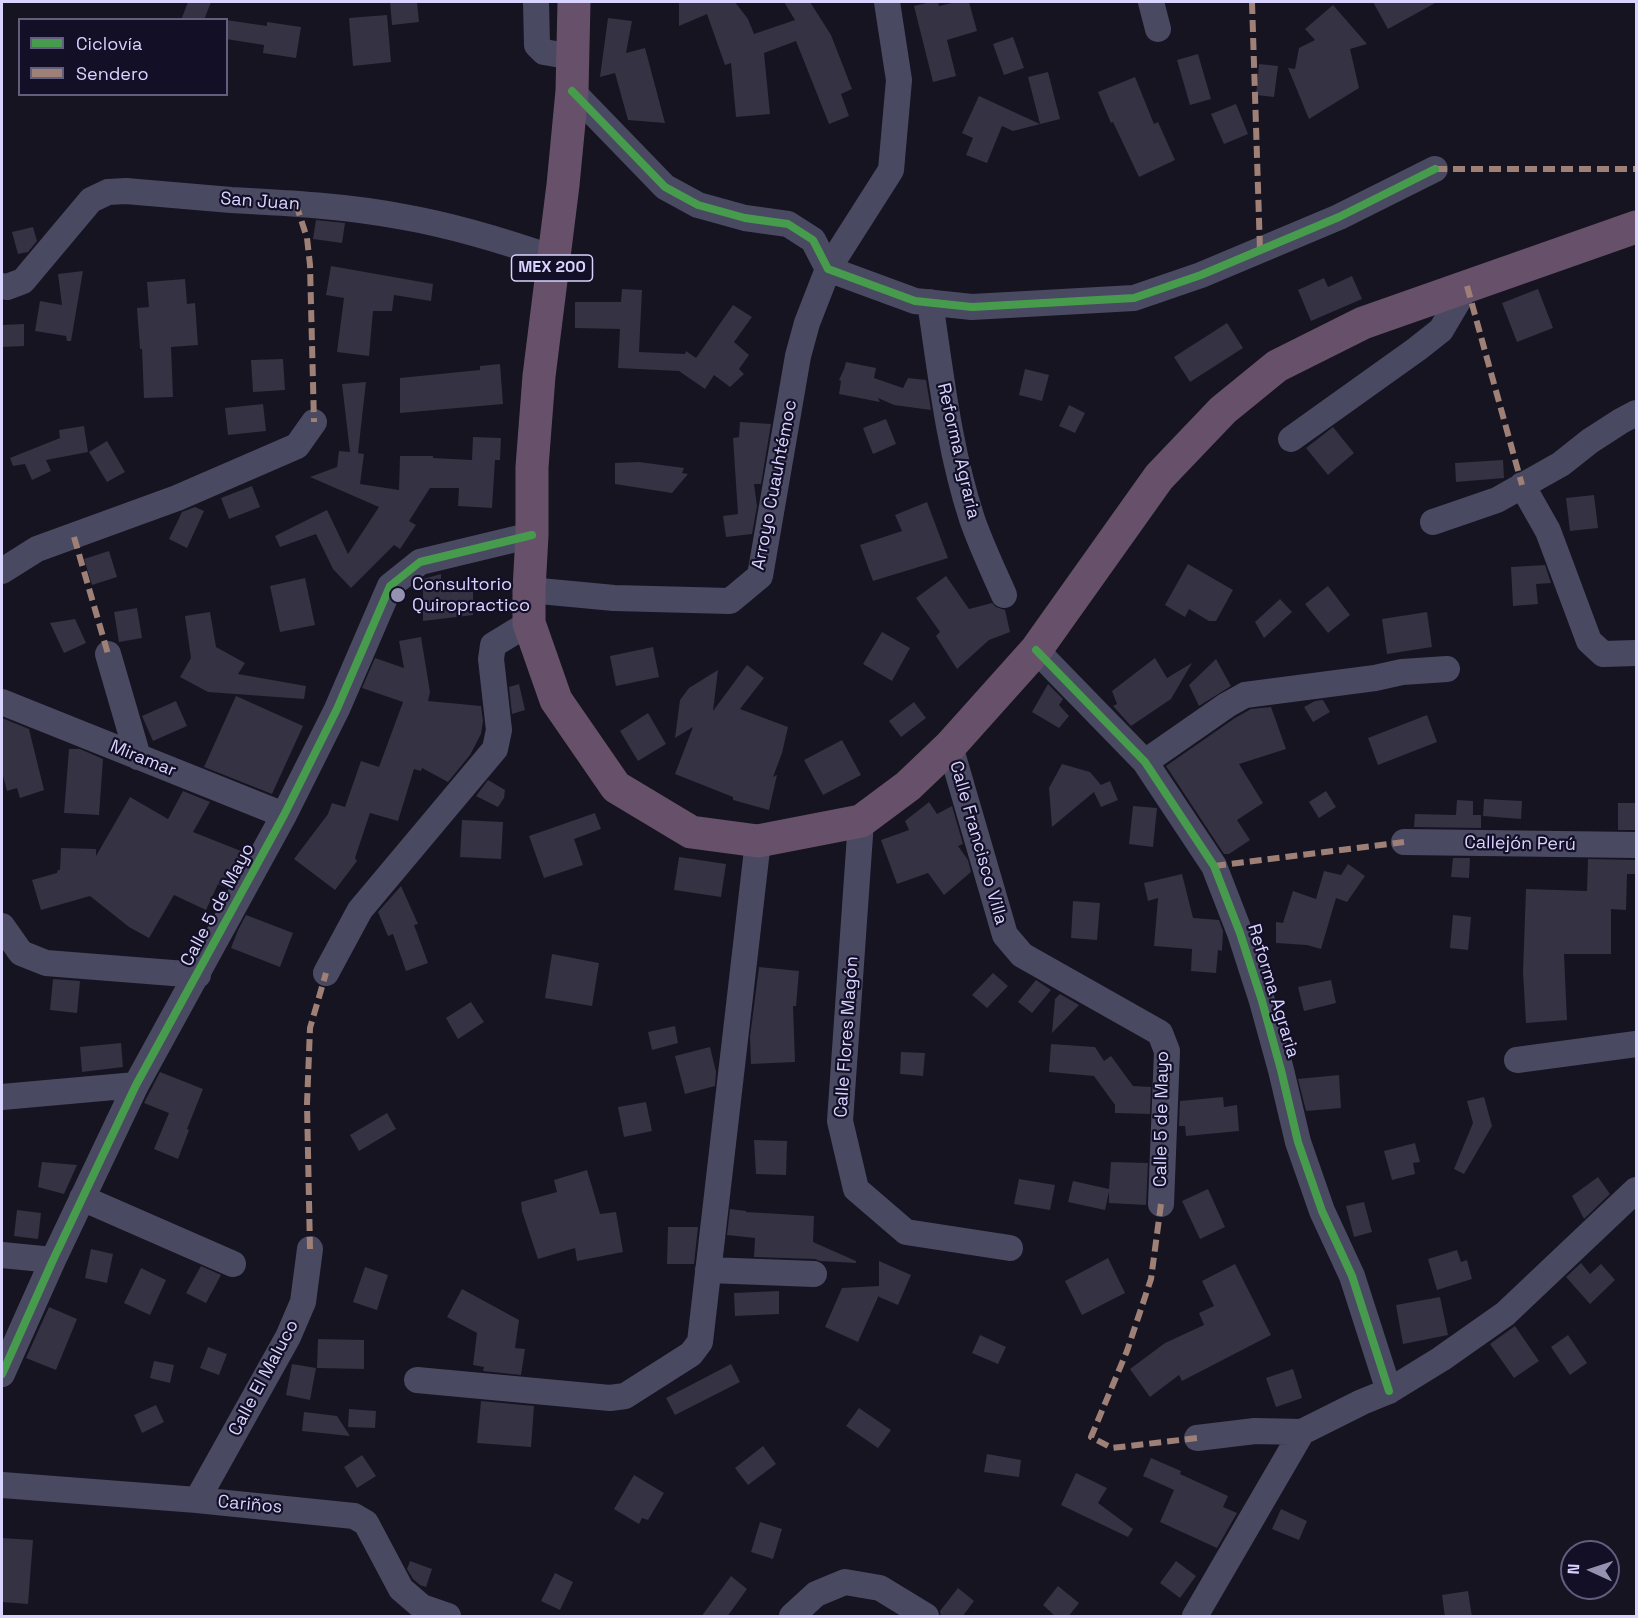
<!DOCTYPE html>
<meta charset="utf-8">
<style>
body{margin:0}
#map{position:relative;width:1638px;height:1618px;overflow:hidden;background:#161421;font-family:"Space Grotesk",sans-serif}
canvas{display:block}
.frame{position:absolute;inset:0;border:3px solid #d9d4ff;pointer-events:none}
.legend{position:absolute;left:18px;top:18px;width:210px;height:78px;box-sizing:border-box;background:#130f26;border:2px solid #625e7d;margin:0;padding:8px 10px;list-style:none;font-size:18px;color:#d9d4ff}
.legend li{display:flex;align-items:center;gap:12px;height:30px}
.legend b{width:30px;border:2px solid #625e7d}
.north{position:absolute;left:1560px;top:1540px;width:60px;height:60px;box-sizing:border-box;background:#130f26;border:2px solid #625e7d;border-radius:50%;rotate:273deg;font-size:16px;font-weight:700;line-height:24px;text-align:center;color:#d9d4ff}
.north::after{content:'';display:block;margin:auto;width:21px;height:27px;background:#9591b1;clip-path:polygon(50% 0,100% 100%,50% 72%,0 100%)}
</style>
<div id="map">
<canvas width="1638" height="1618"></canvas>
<div class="frame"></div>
<ul class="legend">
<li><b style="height:8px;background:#469c4c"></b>Ciclovía</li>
<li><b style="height:8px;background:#9e8076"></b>Sendero</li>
</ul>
<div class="north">N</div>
</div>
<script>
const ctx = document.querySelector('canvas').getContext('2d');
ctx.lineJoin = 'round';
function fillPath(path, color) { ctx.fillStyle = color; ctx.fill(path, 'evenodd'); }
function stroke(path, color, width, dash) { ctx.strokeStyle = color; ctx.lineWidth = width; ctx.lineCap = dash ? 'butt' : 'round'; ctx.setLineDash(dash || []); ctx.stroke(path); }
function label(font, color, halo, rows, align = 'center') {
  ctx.font = font + ' "Space Grotesk",sans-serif'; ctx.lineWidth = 4.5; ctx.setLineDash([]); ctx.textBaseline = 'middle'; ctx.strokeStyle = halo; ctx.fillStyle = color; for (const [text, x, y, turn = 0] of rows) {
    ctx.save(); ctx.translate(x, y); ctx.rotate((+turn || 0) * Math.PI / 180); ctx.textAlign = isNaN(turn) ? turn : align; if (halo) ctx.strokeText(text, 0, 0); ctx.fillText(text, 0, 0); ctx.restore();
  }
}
fillPath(new Path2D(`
 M188 2H211L204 20H181Z
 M390 2H417L419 22 392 25Z
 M679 2H735L748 19 754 34 795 20 784 2H810L831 35 852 89 841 94 849 116 829 124 796 41 764 53 770 114 736 117 731 63 725 65 707 14 679 26Z
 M931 2H938L939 6 956 2H969L977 31 947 40 956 76 933 82 914 6Z
 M1373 2H1437L1388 29Z
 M1333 5 1367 44 1350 49 1359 88 1309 119 1288 68 1295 69 1299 48 1315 40 1305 29Z
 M387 15 391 62 353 66 349 18Z
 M608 18 632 21 626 53 645 48 665 123 628 120 615 73 600 77Z
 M226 20 267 26V22L301 27 296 58 263 53 264 45 226 39Z
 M1013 37 1024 68 1004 75 993 44Z
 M1198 54 1211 99 1190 105 1177 60Z
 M1259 64 1278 66 1274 97 1256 95Z
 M1048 72 1060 119 1013 131 1002 126 987 163 966 155 973 138 962 133 979 96 1040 124 1028 77Z
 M1135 77 1154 124 1158 122 1175 160 1139 177 1113 122 1111 123 1098 92Z
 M1236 104 1248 134 1224 144 1211 114Z
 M316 220 345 223 342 243 313 239Z
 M33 227 37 241 28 252 18 254 12 232Z
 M331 266 433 284 431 301 394 295 392 311H373L369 356 337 352 344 298 326 295Z
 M83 271 71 341H67L66 336 35 331 40 301 62 305 58 274Z
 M1352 276 1362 299 1311 321 1298 290 1324 278 1328 287Z
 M185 279 187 304 195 303 198 345 171 347 173 397 144 398 142 349H140L137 308 149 307 147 282Z
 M622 289 642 290 639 352 685 354 686 351 696 358 733 305 752 317 734 342 749 355 739 369 744 374 730 387 714 375 705 389 679 371 618 368 620 329 575 328V302H621Z
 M1538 289 1553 328 1517 342 1502 303Z
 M1227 323 1243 348 1190 382 1174 357Z
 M24 324V346L2 347V325Z
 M283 359 285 390 253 392 251 360Z
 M846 362 876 368 874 378 903 388 908 378 926 380 931 410 894 405 878 398 880 402 839 394 841 381 839 380 844 369Z
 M500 364 503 404 400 413V378L480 370V366Z
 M1025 369 1049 375 1042 401 1019 395Z
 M366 382 358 453 364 454 360 484 399 490 400 456H433V458L472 460 473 437 501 438 500 460H495L492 508 458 506 459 488H430L409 521 416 525 400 549 394 545 351 588 333 569 316 534 280 547 275 536 327 510 348 554 379 507 310 477 337 467 339 451 350 452 342 384Z
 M263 404 266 431 228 435 225 408Z
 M1069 405 1085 413 1075 433 1059 426Z
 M886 419 896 444 873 454 863 428Z
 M740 422 771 424 761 484H754L757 506 752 534 726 537 723 516 738 514 733 438 739 437Z
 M84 426 88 452 46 460 51 471 32 480 25 464 13 466 10 458 60 438 59 430Z
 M1333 427 1354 453 1328 475 1306 448Z
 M107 441 125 472 107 482 89 452Z
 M1503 460 1504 478 1456 482 1455 463Z
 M639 462 684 468 682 473 688 474 672 493 615 484V463Z
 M252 486 260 507 229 519 221 498Z
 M1594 495 1598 528 1570 531 1566 498Z
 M927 502 948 558 873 581 860 545 902 531 895 515Z
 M195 507 204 511 187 548 169 539 182 512Z
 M109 551 117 577 92 585 84 559Z
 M1188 564 1233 590 1216 621H1209L1189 609 1185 617 1165 605Z
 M1545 565 1551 583 1536 584 1538 604 1513 606 1511 567Z
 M441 574V592H473V615L423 621V579Z
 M946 576 969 609 992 603 996 607 1005 610 1010 632 989 640 957 669 936 636 940 632 916 598Z
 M305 578 315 625 280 632 270 586Z
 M1328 586 1350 615 1328 633 1305 604Z
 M1280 599 1292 612 1264 638 1255 622Z
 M137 608 142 638 119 642 114 612Z
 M210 612 216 647 245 663 238 674 306 686 304 699 208 692 180 677 191 658 185 616Z
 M1427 612 1432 647 1387 654 1382 619Z
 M75 619 86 643 64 653 50 623Z
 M882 632 910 648 892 681 863 664Z
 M421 637 430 692 428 701 481 706 483 721 481 734 470 755 448 782 422 768 421 771 414 769 398 821 370 813 355 858 357 861 335 890 294 859 328 814 332 803 345 807 361 761 379 767 403 702 362 688 375 658 404 668 399 641Z
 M653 647 659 677 616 686 610 656Z
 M1155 658 1167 678 1192 663 1171 699 1131 726 1113 706 1117 704 1112 691Z
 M1216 659 1231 686 1199 706 1189 685Z
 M747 665 764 678 740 709 788 727 782 753 773 777 777 775 769 810 733 800V797L675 774 693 727 675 738 680 700 689 688 718 670 713 711Z
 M519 684 525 710 512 714 509 687Z
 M1048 684 1063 699 1059 705 1069 716 1059 728 1032 712Z
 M236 696 303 726 272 794 204 767Z
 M1323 700 1330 712 1313 722 1304 707 1315 701Z
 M176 701 187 726 153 741 142 716Z
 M914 702 926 718 901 737 889 721Z
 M1271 707 1286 749 1239 764 1263 803 1237 820 1250 840 1229 854H1224L1166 766 1235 718 1251 709Z
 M648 713 666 744 638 761 620 731Z
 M1427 715 1437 742 1378 765 1368 738Z
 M2 718 29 729 44 790 20 798 17 788 7 791 2 772Z
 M842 740 861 775 823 795 804 760Z
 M69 749H80L103 759 99 815 64 813Z
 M1062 764 1090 772 1101 785 1110 781 1118 800 1101 807 1094 792 1052 827 1049 788Z
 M488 780 505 790 504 798 498 807 476 796Z
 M183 791 210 802 193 832 246 853 227 888 218 884 206 910 174 895 149 938 129 927 90 896 41 910 32 880 57 873 58 870H60L61 848 96 849V856L130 797 168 819Z
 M1326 791 1336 807 1319 818 1309 802Z
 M1484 799 1522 801 1521 819 1483 816Z
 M1457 800 1473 801V815H1481V828L1414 827 1415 814 1456 815Z
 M929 802 937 814 952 806 963 844 958 846 968 860 971 872 944 895 928 873 897 884 881 840 909 830 905 821Z
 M1618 803H1636V830H1618Z
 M1133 806 1157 808 1153 847 1129 844Z
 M595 813 601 829 574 839 583 865 544 878 529 836Z
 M462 820 503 822 501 859 460 857Z
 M679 857 726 864 721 897 674 890Z
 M1453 858H1470L1469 878 1451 877Z
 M1588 859 1636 860V874H1627L1626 910 1611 909V954H1564L1567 1020 1526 1023 1523 972 1526 889 1587 891Z
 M1348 864 1365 876 1347 902 1336 898 1321 949 1307 945 1276 943V922L1283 923 1293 891 1316 899 1324 871 1341 875Z
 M1182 874 1193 918 1219 920 1223 931 1222 951 1218 950 1216 973 1191 971 1192 949 1154 946 1158 898 1148 901 1144 883Z
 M401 886 418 924 414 925 428 963 406 971 393 934 388 936 378 912Z
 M1073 901 1100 903 1097 940 1071 938Z
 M246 915 293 933 280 967 231 948 238 930Z
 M1453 915 1471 917 1468 950 1450 948Z
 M552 954 599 963 592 1006 545 998Z
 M759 967 799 971 796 1006H793L795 1062 751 1064 750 1037Z
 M993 973 1008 986 987 1008 972 995Z
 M53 979 80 981 77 1013 50 1010Z
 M1036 980 1051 990 1032 1013 1018 1002Z
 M1331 980 1336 1003 1304 1011 1298 987Z
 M1060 994 1079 1005 1052 1033 1055 999Z
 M471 1002 484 1022 458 1039 446 1018Z
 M675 1026 678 1043 652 1050 648 1032Z
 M121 1043 123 1067 82 1072 80 1047Z
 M1051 1044 1095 1047 1104 1061 1111 1056 1133 1086 1151 1087 1150 1114 1115 1113V1105L1094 1076 1049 1072Z
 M710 1047 716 1072 715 1086 685 1094 675 1056Z
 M901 1052 925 1053 923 1076 900 1074Z
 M160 1072 203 1089 187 1129 189 1130 178 1159 154 1149 169 1113 144 1103Z
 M1339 1075 1341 1108 1306 1111 1298 1079Z
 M1223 1097 1224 1107 1237 1105 1239 1131 1186 1136 1185 1126H1179L1180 1101Z
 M1484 1097 1492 1126 1464 1174 1454 1169 1473 1123 1467 1101Z
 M646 1102 652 1131 624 1137 618 1107Z
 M387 1113 396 1129 359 1151 350 1135Z
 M754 1140 787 1141 786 1175 756 1174Z
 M1415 1143 1420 1162 1413 1163 1415 1174 1392 1180 1384 1151Z
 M42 1162 77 1165 64 1194 38 1187Z
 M1111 1162 1148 1163 1146 1205 1109 1203V1192L1105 1210 1068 1202 1073 1181 1109 1189Z
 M587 1170 600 1214 616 1212 623 1252 577 1261 575 1248 538 1259 522 1211 521 1202 557 1192 554 1180Z
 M1598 1177 1610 1194 1584 1219 1572 1196Z
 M1019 1179 1055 1185 1050 1210 1014 1204Z
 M1208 1189 1225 1227 1200 1239 1182 1201Z
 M1364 1202 1372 1232 1354 1237 1346 1206Z
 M730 1209 746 1211V1212L814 1216 813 1242 856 1261V1263L820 1261 815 1259 754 1257 755 1238 727 1235Z
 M17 1210 41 1213 38 1239 14 1236Z
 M668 1227H698L694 1264H667Z
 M91 1249 113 1254 107 1283 85 1278Z
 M1457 1250 1461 1262 1467 1260 1472 1279 1437 1290 1428 1259Z
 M1108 1258 1125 1293 1082 1315 1065 1281Z
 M879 1261 911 1275 898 1305 879 1297V1295L858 1342 825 1327 842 1288 879 1286Z
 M1581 1263 1590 1274 1601 1264 1615 1280 1590 1304 1566 1277Z
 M1235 1264 1271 1335 1182 1381 1179 1375 1150 1397 1130 1369 1165 1343 1204 1325 1199 1313 1214 1306 1202 1281Z
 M201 1266 221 1275 206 1303 186 1293Z
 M365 1267 388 1275 377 1310 353 1302Z
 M141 1268 166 1280 150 1315 124 1303Z
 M462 1289 519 1320 515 1348 525 1349 521 1375 483 1371 484 1367 473 1365 477 1333 447 1317Z
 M779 1291V1314L735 1316 734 1293Z
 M1440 1297 1448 1335 1403 1344 1396 1305Z
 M49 1307 77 1319 56 1370 26 1358Z
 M1515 1326 1539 1361 1514 1378 1490 1344Z
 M980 1335 1006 1347 998 1364 972 1353Z
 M1568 1335 1587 1363 1570 1375 1551 1347Z
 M318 1339 364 1340V1369L317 1368Z
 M208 1347 227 1354 219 1375 200 1368Z
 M154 1361 174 1365 170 1383 150 1378Z
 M292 1364 316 1368 310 1400 286 1395Z
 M731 1364 740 1382 675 1415 666 1398Z
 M1293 1369 1302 1398 1276 1407 1266 1378Z
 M481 1401 534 1406 531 1447 477 1443Z
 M156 1405 164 1422 142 1433 134 1415Z
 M859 1408 891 1430 878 1448 846 1426Z
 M349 1409 376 1411 375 1428 348 1427Z
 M304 1412 337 1416 350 1436 302 1431Z
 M763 1446 776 1464 748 1485 735 1468Z
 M987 1454 1021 1460 1019 1477 984 1472Z
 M362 1455 376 1476 357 1488 344 1467Z
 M1151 1458 1181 1471 1180 1474 1228 1496 1223 1507 1237 1513 1217 1548 1160 1522 1174 1490 1143 1476Z
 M1076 1473 1107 1488 1098 1503 1133 1529 1128 1537 1061 1505Z
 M634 1475 664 1493 648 1520 642 1518 639 1524 614 1509Z
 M1281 1509 1307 1521 1299 1540 1272 1529Z
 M760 1522 782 1529 773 1559 751 1552Z
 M2 1538 33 1540 28 1604 2 1602Z
 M410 1561 432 1569 426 1587 420 1585 413 1579 407 1569Z
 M1176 1561 1196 1576 1180 1598 1160 1583Z
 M555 1573 573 1582 560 1610 541 1601Z
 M731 1576 747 1589 727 1617H701Z
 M1058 1586 1079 1603 1068 1617H1056L1043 1605Z
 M958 1588 974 1601 962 1617H941L940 1611Z
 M1468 1591 1472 1617H1445L1442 1595Z`), '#343243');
stroke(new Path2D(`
 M536 2 537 45 544 52 573 57
 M1151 2 1158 29
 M572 91 665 187 698 205 745 218 788 224 813 240 828 269 915 301 972 307 1134 298 1201 275 1339 217 1435 169
 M2 286 7 287 23 281 91 200 108 192 126 191C161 194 196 197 231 200 289 203 347 206 404 217 455 226 504 241 553 258
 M930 302C941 375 949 449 972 519 981 545 993 570 1004 595
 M1291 439 1417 349 1441 330 1467 286
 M1522 485 1548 531 1589 641 1603 654 1636 653
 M1433 522 1497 500 1561 464 1590 441 1621 421 1636 413
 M2 571 37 549 177 498 297 446 314 422
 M529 590 614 598 730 601 760 576 798 356 807 323 828 269 891 170 899 80 887 2
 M1036 650 1145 762 1214 866 1240 933 1262 1001 1281 1070 1298 1142 1322 1211 1352 1276 1389 1391
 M108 654 138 757
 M2 702 284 815
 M950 746 1005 935 1022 955 1160 1033 1167 1051 1161 1204
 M1145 762 1227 705 1245 695 1375 678 1402 672 1447 669
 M861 821 840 1121 856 1189 906 1232 1010 1248
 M1404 842 1636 845
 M2 926 21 953 46 963 198 975
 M326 973 360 910 495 749 499 730 491 659 493 645 529 623
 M1517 1060 1636 1044
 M2 1097 136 1085
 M82 1198 233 1264
 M2 1255 53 1260
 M708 1270 814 1274
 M2 1374 53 1260 136 1085 284 815 337 709 390 586 420 562 532 535
 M417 1380 610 1398 625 1396 691 1354 700 1342 758 841
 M1197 1438 1255 1431 1302 1432
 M2 1485 197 1500 354 1516 366 1523 401 1589 422 1607 448 1616
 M197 1500 288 1337 303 1302 310 1249
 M792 1616 816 1594 845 1582 880 1588 926 1616
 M1195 1616 1302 1432 1362 1402 1389 1391 1441 1359 1505 1314 1636 1190`), '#4a4962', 26);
stroke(new Path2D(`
 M574 2 572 91 563 185 539 376 532 467V535L529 590V623L556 700 616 787 691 832 758 841 861 821 908 786 950 746 1036 650 1159 477 1223 410 1277 366 1363 323 1636 227`), '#67516a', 33);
stroke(new Path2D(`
 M1252 2 1260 250
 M1435 169H1636
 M296 204 307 238 310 265 314 422
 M1467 286 1522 485
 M74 537 108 654
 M1214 866 1404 842
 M1161 1204 1151 1279 1127 1351 1091 1437 1112 1448 1197 1438
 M310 1249 307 1104 310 1028 326 973`), '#9e8076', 6, [12, 6]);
stroke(new Path2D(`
 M572 91 665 187 698 205 745 218 788 224 813 240 828 269 915 301 972 307 1134 298 1201 275 1339 217 1435 169
 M1036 650 1145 762 1214 866 1240 933 1262 1001 1281 1070 1298 1142 1322 1211 1352 1276 1389 1391
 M2 1374 53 1260 136 1085 284 815 337 709 390 586 420 562 532 535`), '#469c4c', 8);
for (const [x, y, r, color] of [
 [398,595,8,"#9591b1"]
]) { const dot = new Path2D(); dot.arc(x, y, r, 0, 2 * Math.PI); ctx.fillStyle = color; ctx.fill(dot); stroke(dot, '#130f26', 2); }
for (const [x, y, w] of [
 [552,268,81]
]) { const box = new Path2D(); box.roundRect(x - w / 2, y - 13, w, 26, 4.5); ctx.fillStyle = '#130f26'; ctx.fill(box); stroke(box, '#d9d4ff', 1.5); }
label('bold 16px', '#d9d4ff', null, [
 ["MEX 200",552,268]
]);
label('18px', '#d9d4ff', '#130f26', [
 ["San Juan",260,202,4],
 ["Reforma Agraria",958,451,77],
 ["Arroyo Cuauhtémoc",775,485,-79],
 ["Miramar",143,759,22],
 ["Calle Francisco Villa",978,843,74],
 ["Callejón Perú",1520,844,1],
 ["Calle 5 de Mayo",218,905,-62],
 ["Reforma Agraria",1273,991,73],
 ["Calle Flores Magón",847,1037,-86],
 ["Calle 5 de Mayo",1162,1119,-89],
 ["Calle El Maluco",264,1378,-62],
 ["Cariños",250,1505,5]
]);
label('18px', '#d9d4ff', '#130f26', [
 ["Consultorio",412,585],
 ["Quiropractico",412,606]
], 'left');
</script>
